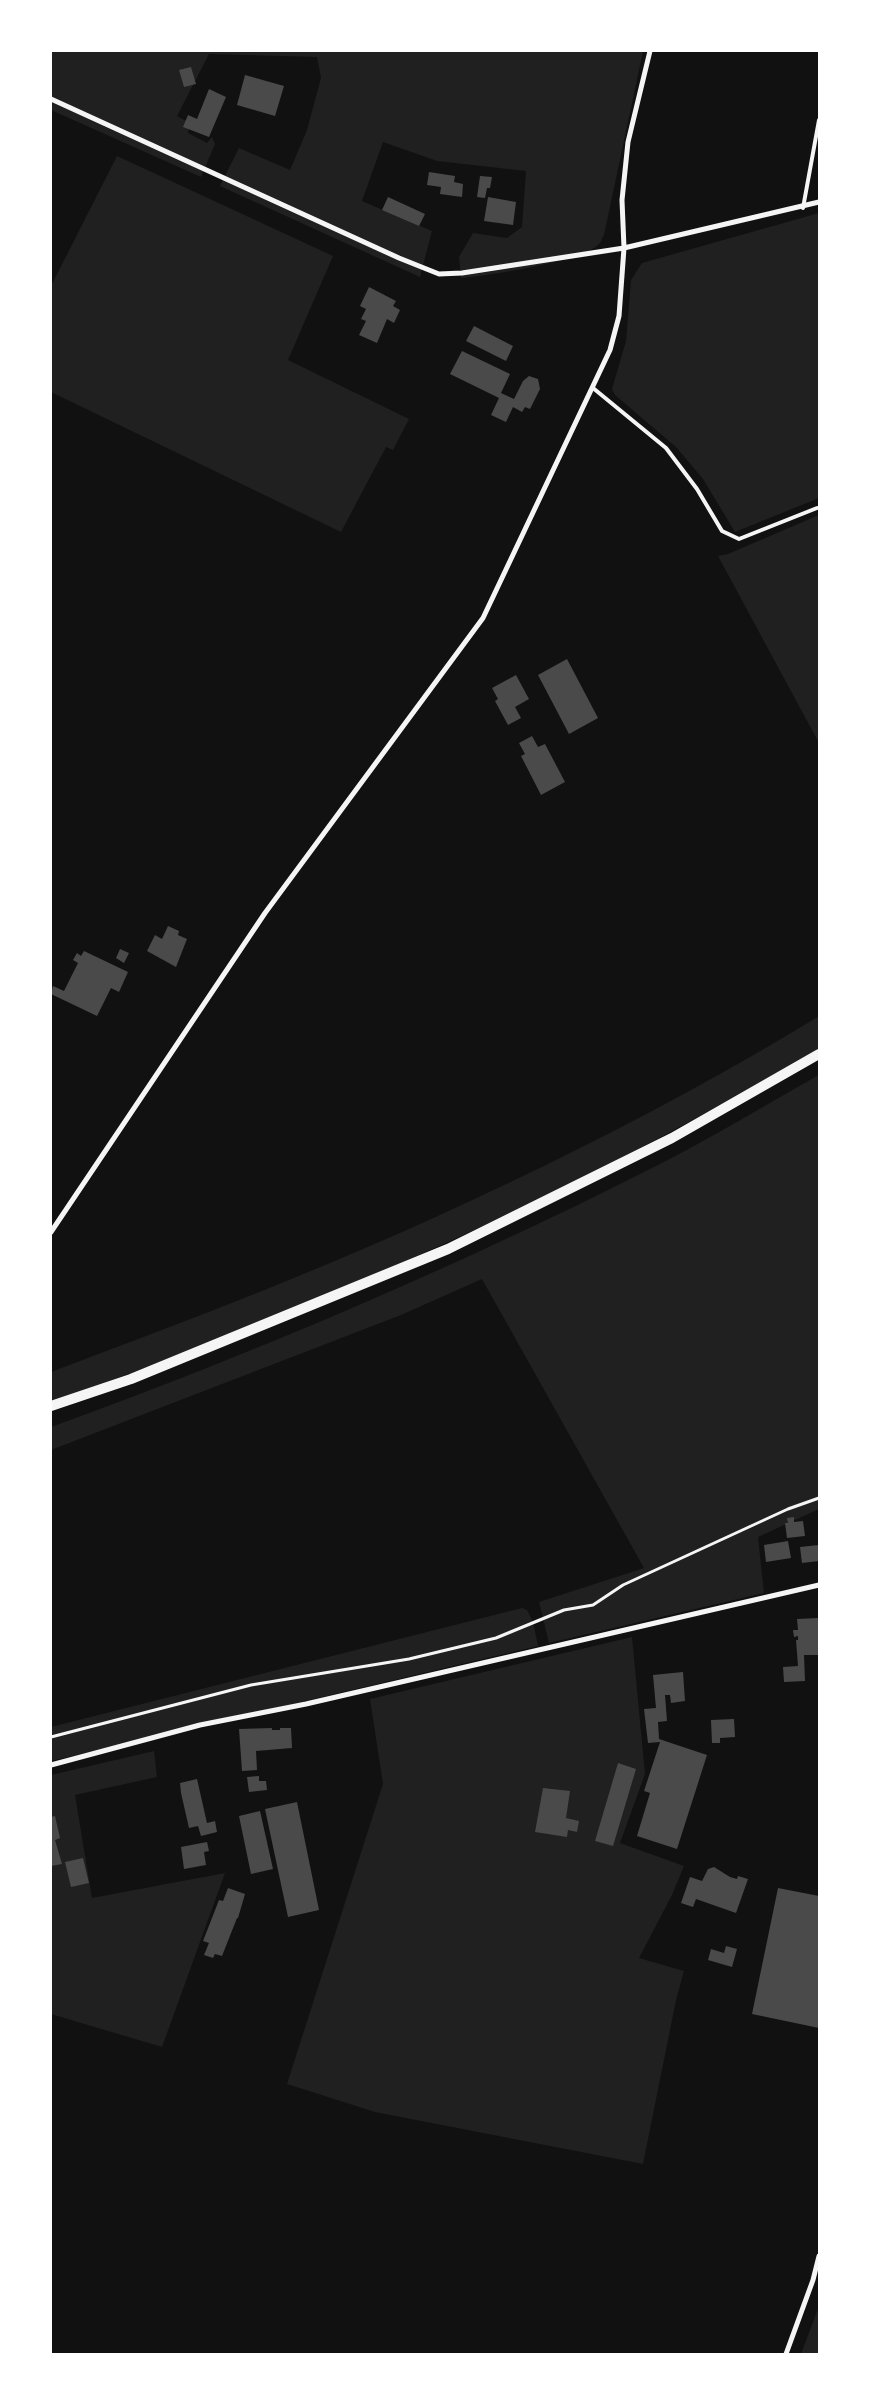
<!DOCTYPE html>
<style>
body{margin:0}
#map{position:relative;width:870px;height:2405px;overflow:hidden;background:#111;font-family:Ubuntu,sans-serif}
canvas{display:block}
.frame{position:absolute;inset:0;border:52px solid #fff;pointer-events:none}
</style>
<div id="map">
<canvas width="870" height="2405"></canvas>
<div class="frame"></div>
</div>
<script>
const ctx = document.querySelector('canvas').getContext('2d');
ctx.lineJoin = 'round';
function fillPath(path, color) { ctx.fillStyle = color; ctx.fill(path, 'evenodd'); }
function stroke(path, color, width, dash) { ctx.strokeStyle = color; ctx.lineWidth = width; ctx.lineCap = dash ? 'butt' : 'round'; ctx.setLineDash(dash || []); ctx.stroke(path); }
fillPath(new Path2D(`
 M51 51H643L604 235C602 238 601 243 598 245 581 261 487 276 461 278L459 257 473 233 507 238 522 227 526 171 437 161 383 142 362 201 432 231 420 277 220 186 239 148 290 170 307 130 321 78 317 57 209 54 177 116 190 123 188 133 207 143 212 137 215 144 201 177 51 110Z
 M117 156 333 256 288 360 409 419 393 450 386 447 341 532 51 392V286Z
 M819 213V498L735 532 703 479 676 447 615 395 612 389 626 341 631 280 642 263Z
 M819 515V743L718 556 728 554Z
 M819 1016V1049C714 1109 609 1167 500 1218 353 1287 203 1347 51 1403V1372C121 1345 192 1319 262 1291 451 1215 646 1122 819 1016Z
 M819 1075V1509L758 1537 764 1593 549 1643 539 1602 644 1568 482 1279 401 1315 51 1450V1427C255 1353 454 1268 648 1170 706 1141 762 1107 819 1075Z
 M522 1608 527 1610 533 1622 538 1646 51 1761V1727Z
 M632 1637 645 1774 620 1843 684 1866 672 1895 639 1958 684 1971 676 2000 643 2164 375 2112 287 2084 383 1784 370 1699Z
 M154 1751 157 1777 75 1795 92 1898 225 1873 162 2047 51 2014V1775Z
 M819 2306V2354H801Z`), '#202020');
fillPath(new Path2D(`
 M191 67 196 84 184 87 179 70Z
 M245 75 284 86 275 116 237 105Z
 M209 89 226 97 209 137 183 127 188 115 197 119Z
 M429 172 455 176 454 182 463 184 462 197 440 194 441 187 427 185Z
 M480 176 492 177 490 188H487L485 198 477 197Z
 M388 197 425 214 419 226 382 210Z
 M488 197 516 202 513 225 484 221Z
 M369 287 396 301 393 306 400 310 394 323 387 319 377 343 359 335 366 321 361 319 366 309 360 306Z
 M474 326 513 346 506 361 466 341Z
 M462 351 510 374 501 393 514 399 523 381 529 376 538 379 540 389 530 409 525 407 522 412 513 407 506 422 491 415 499 398 450 374Z
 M567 659 598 718 569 734 538 675Z
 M516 675 529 699 515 707 521 718 508 725 495 701 498 699 492 688Z
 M532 736 538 747 545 744 565 782 541 795 521 756 525 754 519 743Z
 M168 926 179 931 178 935 187 939 176 967 147 951 155 935 162 939Z
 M120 949 129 953 124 963 116 958Z
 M84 951 128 972 119 992 111 988 97 1016 51 994 53 986 64 991 78 963 73 960 77 953 81 956Z
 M794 1517V1522L803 1521 805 1536 787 1538 785 1523H788L787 1518Z
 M788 1541 791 1558 766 1562 764 1545Z
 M819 1545V1561L802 1563 800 1547Z
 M818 1618 819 1655H804L805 1681 784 1682 783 1667 798 1666 796 1640H798V1636L794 1637 793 1630H798L797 1619Z
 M683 1672 685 1701 671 1703 670 1695H665L667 1721 658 1722 659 1739 707 1755 677 1849 637 1836 650 1793 644 1791 660 1742 648 1743 644 1709 656 1708 653 1675Z
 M734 1719 735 1737 720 1738V1743H712L711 1720Z
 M272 1728V1730H280V1728H291L292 1748 256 1751 257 1770 242 1771 239 1729Z
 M618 1763 636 1769 613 1846 595 1841Z
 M259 1776V1781H266L267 1790 249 1792 247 1777Z
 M197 1779 207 1823 215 1821 217 1832 201 1836 198 1826 189 1828 181 1793 180 1783Z
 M543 1788 570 1791 566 1818 579 1821 577 1832 568 1830 567 1837 535 1832Z
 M297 1802 319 1910 288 1917 265 1809Z
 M260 1811 273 1869 251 1874 239 1816Z
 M55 1816 60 1838 55 1840 62 1864 51 1866V1817Z
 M207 1842 209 1851 204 1852 206 1865 184 1869 181 1847Z
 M83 1858 89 1883 71 1887 65 1862Z
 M714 1867 730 1877 737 1879 738 1876 748 1879 736 1913 696 1899 693 1907 681 1903 690 1877 702 1881 708 1869Z
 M228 1888 245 1894 238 1918H237L222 1956 215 1954 213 1958 204 1955 209 1943 203 1941 219 1900 223 1901Z
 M778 1888 819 1896V2028L752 2014Z
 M726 1946 737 1949 732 1967 708 1960 711 1949 724 1953Z`), '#4a4a4a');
stroke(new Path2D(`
 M51 1737 251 1685 409 1659 496 1638 564 1610 593 1605 623 1585 788 1509 819 1498`), '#f5f5f5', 3);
stroke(new Path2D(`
 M803 208 819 120
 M593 388 666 448 697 489 722 531 739 539 817 508`), '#f5f5f5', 4);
stroke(new Path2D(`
 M51 99 399 258 439 274 462 273 624 248 819 202
 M51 1232 265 913 483 618 610 350 619 316 624 248 622 200 628 142 650 51
 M51 1765 200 1725 306 1704 819 1585
 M786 2354 813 2280 819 2256`), '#f5f5f5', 5);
stroke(new Path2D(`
 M51 1406 131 1379 448 1249 672 1138 819 1054`), '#f5f5f5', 10);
</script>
